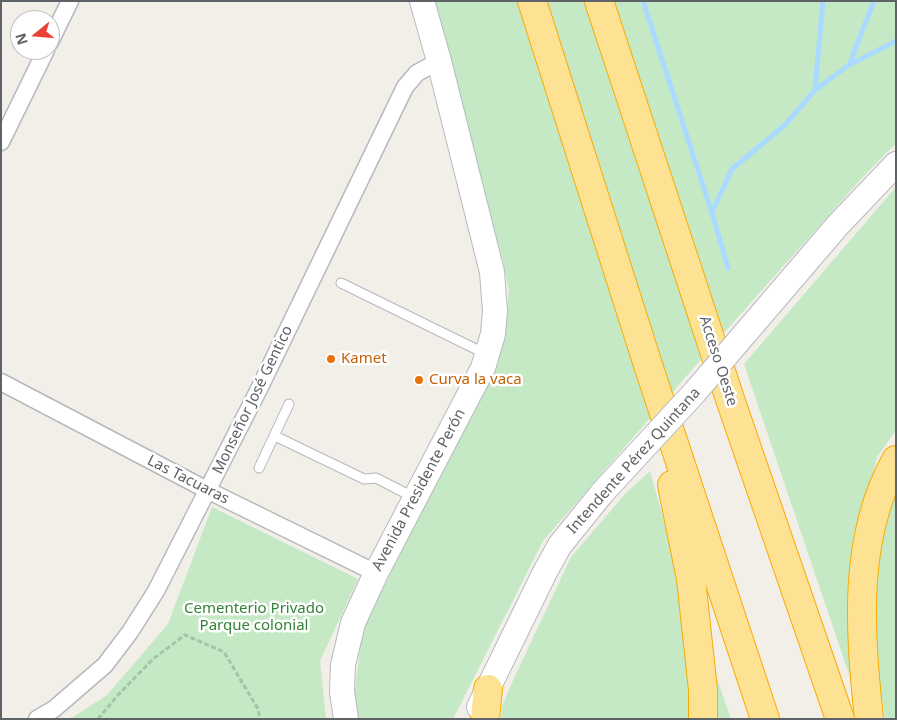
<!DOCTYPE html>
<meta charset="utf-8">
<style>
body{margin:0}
#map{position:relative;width:897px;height:720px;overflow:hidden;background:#f1efe8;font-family:"Noto Sans",sans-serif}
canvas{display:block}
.frame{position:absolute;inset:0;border:2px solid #5f6368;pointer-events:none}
.north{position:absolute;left:10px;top:10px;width:50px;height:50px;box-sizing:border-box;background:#fff;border:1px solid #bfc1c3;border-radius:50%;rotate:253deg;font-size:14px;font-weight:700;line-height:20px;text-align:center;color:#5f6368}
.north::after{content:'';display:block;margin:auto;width:18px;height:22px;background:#ea4335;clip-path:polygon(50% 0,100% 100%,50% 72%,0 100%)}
</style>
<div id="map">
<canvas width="897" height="720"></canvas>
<div class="frame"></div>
<div class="north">N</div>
</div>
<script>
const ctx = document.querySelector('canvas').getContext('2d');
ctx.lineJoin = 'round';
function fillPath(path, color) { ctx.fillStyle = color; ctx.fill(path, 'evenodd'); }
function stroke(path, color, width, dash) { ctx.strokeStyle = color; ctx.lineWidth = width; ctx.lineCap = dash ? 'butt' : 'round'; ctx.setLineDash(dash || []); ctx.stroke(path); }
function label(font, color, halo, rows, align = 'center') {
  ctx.font = font + ' "Noto Sans",sans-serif'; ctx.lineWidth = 5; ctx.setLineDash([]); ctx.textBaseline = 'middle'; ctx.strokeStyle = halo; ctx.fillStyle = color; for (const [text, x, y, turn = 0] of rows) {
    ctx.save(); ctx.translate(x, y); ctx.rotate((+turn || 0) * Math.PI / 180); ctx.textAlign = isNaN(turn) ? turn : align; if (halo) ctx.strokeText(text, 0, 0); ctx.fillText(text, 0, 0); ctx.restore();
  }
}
fillPath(new Path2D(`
 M429 1H896V143L861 179 730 326 543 541 453 719H357L353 707 362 632 492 367 506 319 509 291 502 256Z
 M896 187V430L877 457 860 527 854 689 744 364Z
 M650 471 678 571 693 719H501L502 706 515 676 571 557 626 493Z
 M896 492V719H885C876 661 868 597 881 539 884 523 891 507 896 492Z
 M212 507 358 579 320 661 326 719H70L107 695 168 624Z
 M717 679 731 719H715L713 680Z`), '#c5e8c5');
stroke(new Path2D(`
 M643 1 712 213 728 268
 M849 65 874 1
 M815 90 849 65 896 41
 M712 212 732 169 785 125 815 90 823 1`), '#aadaff', 5);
const lane = new Path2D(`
 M341 283 486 354
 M275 436 364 479 376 478 415 498
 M259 468 289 404`);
const street = new Path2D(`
 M50 42 70 1
 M1 142 46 50
 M1 382 207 490 376 573
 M37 719 54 709 105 665 130 632 156 591 259 389 405 87 417 73 439 61`);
const secondary = new Path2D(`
 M778 295 837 226 896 164
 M479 707 545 572 560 545 602 493
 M346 719 342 692 343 665 353 623 376 573 483 368 493 334 495 311 492 272 439 61 422 1`);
const highway = new Path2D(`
 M532 1 649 368 765 719
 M599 1 731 402 840 719
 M672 485 691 579 703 690V719
 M485 719 488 689
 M869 719C860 633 852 539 896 460`);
stroke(lane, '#b5b8bc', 11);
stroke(street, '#b5b8bc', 19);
stroke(secondary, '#b6babf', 26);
stroke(highway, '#f9ab00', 30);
stroke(new Path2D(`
 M98 719 118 695 153 659 185 635 224 652 258 709 260 719`), '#9cc7a9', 3, [5, 2.5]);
stroke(lane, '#fff', 9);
stroke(street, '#fff', 16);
stroke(secondary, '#fff', 24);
stroke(highway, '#fde293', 28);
const secondaryBridge = new Path2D(`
 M602 493 695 392 778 295`);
stroke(secondaryBridge, '#b6babf', 26, []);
stroke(secondaryBridge, '#fff', 24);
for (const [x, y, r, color] of [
 [331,359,5,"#e8710a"],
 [419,380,5,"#e8710a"]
]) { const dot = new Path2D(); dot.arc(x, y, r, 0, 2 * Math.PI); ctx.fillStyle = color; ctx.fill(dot); stroke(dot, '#fff', 2); }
label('15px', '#c56008', '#fff', [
 ["Kamet",341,359],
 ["Curva la vaca",429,380]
], 'left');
label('15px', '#5f6368', '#fff', [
 ["Acceso Oeste",718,361,72],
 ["Monseñor José Gentico",253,400,-64],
 ["Intendente Pérez Quintana",634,461,-48],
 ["Las Tacuaras",188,480,27],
 ["Avenida Presidente Perón",419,490,-62]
]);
label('15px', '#348238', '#fff', [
 ["Cementerio Privado",254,609],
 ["Parque colonial",254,626]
]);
</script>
